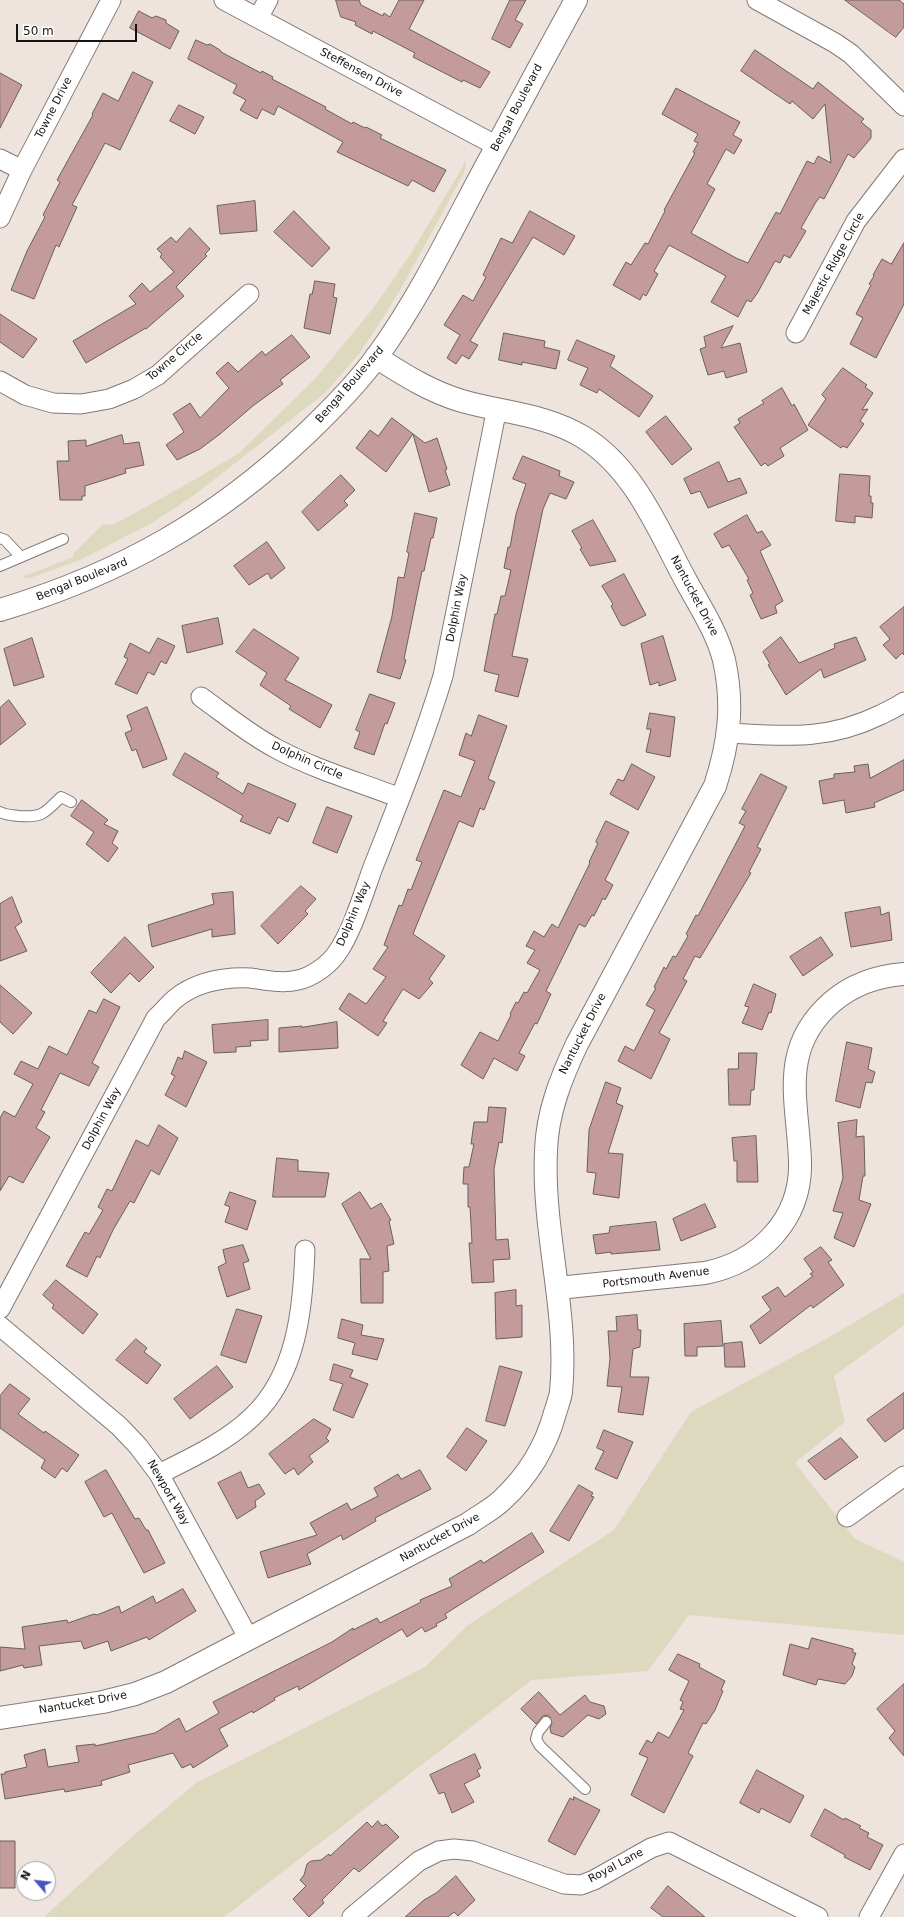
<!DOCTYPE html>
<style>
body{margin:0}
#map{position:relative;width:904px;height:1917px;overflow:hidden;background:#efe3de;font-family:"DejaVu Sans",sans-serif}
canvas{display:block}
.north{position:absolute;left:16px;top:1861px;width:40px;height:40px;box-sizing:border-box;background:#fff;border:1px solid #a2a1a0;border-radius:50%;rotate:298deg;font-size:11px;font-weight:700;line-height:16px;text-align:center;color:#161311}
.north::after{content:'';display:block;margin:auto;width:14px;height:18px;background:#4752c7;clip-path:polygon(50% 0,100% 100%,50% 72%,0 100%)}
.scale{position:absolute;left:16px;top:24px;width:121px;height:18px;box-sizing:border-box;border:2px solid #161311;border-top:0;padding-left:5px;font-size:12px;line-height:14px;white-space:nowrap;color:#161311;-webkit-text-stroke:3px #fff;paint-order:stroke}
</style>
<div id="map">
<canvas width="904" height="1917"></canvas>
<div class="north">N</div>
<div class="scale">50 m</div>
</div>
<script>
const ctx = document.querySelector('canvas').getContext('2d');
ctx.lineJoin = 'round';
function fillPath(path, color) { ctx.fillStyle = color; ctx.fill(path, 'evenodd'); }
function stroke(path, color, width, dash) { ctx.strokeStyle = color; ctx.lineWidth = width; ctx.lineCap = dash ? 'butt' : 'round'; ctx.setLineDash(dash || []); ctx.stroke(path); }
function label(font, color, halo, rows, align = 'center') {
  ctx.font = font + ' "DejaVu Sans",sans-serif'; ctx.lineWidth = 4; ctx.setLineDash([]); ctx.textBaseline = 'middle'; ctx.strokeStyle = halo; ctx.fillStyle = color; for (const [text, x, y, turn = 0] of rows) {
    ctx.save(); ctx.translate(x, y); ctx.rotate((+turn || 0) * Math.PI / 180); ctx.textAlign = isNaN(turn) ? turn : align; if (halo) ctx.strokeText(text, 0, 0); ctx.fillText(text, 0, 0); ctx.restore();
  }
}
fillPath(new Path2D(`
 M465 160 466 167 463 175 402 287 379 324 359 354 325 393 193 496 152 523 80 560 30 578H25L24 576 74 557 73 554 103 524 113 525 187 484 239 453 315 379 374 307 410 255 462 168Z
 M904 1293V1325L834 1376 845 1422 795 1463 854 1538 904 1562V1635L689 1615 648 1671 532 1680 224 1917H44L126 1842 196 1783 425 1667 468 1625 614 1530 691 1412 824 1340Z`), '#ddd9be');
const building = new Path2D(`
 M336 0H359L361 5 383 16 384 13 390 17 399 0H424L409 29 490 72 480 88 463 80 462 82 413 57 415 53 373 31 372 34 355 25 356 22 341 17Z
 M510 0H526L515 20 523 24 510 48 492 39Z
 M845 0H899L904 4V27L896 37Z
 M139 11 152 18 156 16 166 20V23L179 31 170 49 130 28Z
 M196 40 207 45 210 44 220 50 221 52 261 73 262 71 273 77 272 79 326 107 325 109 352 124 353 122 365 128 366 127 382 135 380 138 446 170 434 192 412 180 408 186 337 152 343 142 278 106 274 115 262 109 257 119 240 110 246 100 233 93 237 85 188 59Z
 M755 50 813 89 818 82 864 119 861 122 871 130V138L854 158 848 154 824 199 820 197 816 202 801 228 806 231 790 258 784 255 780 263 775 261 758 292 751 302 747 300 738 317 711 302 726 276 669 245 654 271 658 274 646 296 643 294 640 300 613 285 626 262 631 265 645 243 648 244 665 211 664 210 695 153 693 152 698 143 694 141 698 134 662 114 676 88 740 122 733 135 742 140 734 154 726 149 707 184 715 189 691 233 736 258 748 263 776 212 780 214 807 161 814 164 818 156 831 163 825 104 813 119 792 101 790 104 741 71Z
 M133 72 153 82 120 150 105 143 72 205 77 207 59 247 56 245 34 299 11 290 27 251 45 217 43 215 60 182 57 180 93 115 92 114 103 93 118 101Z
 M0 73 22 85 0 128Z
 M179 105 204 117 195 134 170 121Z
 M255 201 257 231 220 234 217 206Z
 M294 211 330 248 312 267 274 232Z
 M530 211 575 236 564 255 533 237 470 341 478 345 469 359 462 355 456 364 447 358 460 335 444 325 463 295 473 301 486 277 483 275 501 238 512 243Z
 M190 228 210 249 205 254 207 256 176 287 184 296 146 329V328L86 363 73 341 136 304 129 296 142 283 150 292 174 272 160 257 162 254 157 249 171 237 176 242Z
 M904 243V304L876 358 850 344 863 318 856 314 871 285 869 284 874 276 873 275 882 259 891 264Z
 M315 281 335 284 333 297 337 298 330 334 304 328 310 294H312Z
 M0 314 37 339 23 358 0 342Z
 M733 326 721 348 740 343 747 372 726 378 724 371 708 375 700 349 706 347 704 337Z
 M504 333 545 341 544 347 560 351 556 369 522 362V365L499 360Z
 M292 335 310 357 280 380 283 384 254 405 220 434 200 449 177 460 166 445 184 432 173 414 190 403 200 418 229 388 216 373 228 362 238 372 262 351 265 355Z
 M577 340 615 356 610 366 653 396 639 417 599 389 597 393 580 385 588 368 568 360Z
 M843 368 867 385 865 387 873 393 862 410 868 409 860 421 864 424 847 448 843 446 841 448 808 425 826 399 822 395Z
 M782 388 792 406 794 404 808 430 780 448 784 456 768 466 765 463 761 466 734 427 740 423 738 419 764 403 762 401Z
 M666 416 692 449 672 465 646 432Z
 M392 418 425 443 437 438 447 469 445 470 450 485 429 492 413 434 386 472 356 448 370 430 378 436Z
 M122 435 124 444 139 442 144 465 125 469 126 473 85 486V496H82V500H60L57 461H69L68 441 86 440V446Z
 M523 456 560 471 559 476 574 482 566 499 550 493 543 509 512 656 528 659 518 697 495 691 499 675 484 671 495 614H497L501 596H505L511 570 504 568 508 547H510L516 514 526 484 513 479Z
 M719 462 728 482 740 478 747 493 708 508 700 491 691 494 684 479Z
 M840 474 870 476 869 496H871V503H873L872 518 855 516V523L836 521Z
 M341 475 355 490 344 501 348 505 318 531 302 512Z
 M415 513 437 518 433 538H431L424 571H422L404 659 406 660 400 679 377 672 392 616 398 577 404 578 409 553 407 552Z
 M747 515 757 533 762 531 771 545 760 551 783 601 775 606 777 613 761 619 750 595 753 593 747 580 749 579 729 545 722 548 714 534Z
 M593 520 616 561 590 566 580 549 582 548 572 531Z
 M267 542 285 568 271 579 268 573 249 585 234 566Z
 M624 574 646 615 624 626 621 625 611 606 613 604 602 586Z
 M904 607V655L902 653 896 659 883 645 890 639 880 627Z
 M218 618 223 644 187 653 182 626Z
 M254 629 299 658 285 680 332 705 320 728 289 709 291 706 260 685 267 673 236 652Z
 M663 636 676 680 659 686V682L650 685 641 644Z
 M781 637 799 663 835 648 834 644 856 637 866 660 824 678 821 669 786 695 768 665 770 664 763 652Z
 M32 638 44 677 14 686 4 649Z
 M158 638 175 646 166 664 161 661 154 675 148 672 137 694 115 684 128 659 124 657 130 643 149 653Z
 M370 694 395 703 387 724 385 723 374 755 354 748 360 732 356 730Z
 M9 700 26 724 0 745V708Z
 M147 707 167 759 143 768 136 749 132 751 125 733 132 730 127 716Z
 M650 713 675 717 670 757 646 752 651 729H647Z
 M479 715 507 726 488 779 495 782 484 810 480 808 473 827 459 821 413 934 445 956 429 979 433 983 419 999 403 989 383 1021 387 1023 378 1036 339 1009 349 993 366 1004 386 977 373 969 388 947 384 945 399 905 402 906 408 889 411 890 422 862 416 860 444 790 461 797 475 761 459 755 466 733 471 736Z
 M185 753 219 773 216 777 243 794 248 783 296 804 288 822 278 817 270 834 240 821 243 816 173 775Z
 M904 760V790L874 803 875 807 846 813 844 800 823 804 819 781 834 778V774L855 772 854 766 868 764 870 778Z
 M632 764 655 777 638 810 610 794 618 779 623 781Z
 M761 774 787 787 757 847 761 849 749 872 751 873 700 958 695 956 683 979 687 981 659 1033 670 1039 651 1079 618 1061 625 1046 634 1051 655 1010 646 1005 656 988 654 987 664 967 666 969 673 956 676 957 688 936 686 934 696 915 698 916 745 826 739 823 746 811 742 809Z
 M82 800 108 820 104 824 118 831 112 843 118 848 108 862 86 844 94 832 71 816Z
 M327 807 352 816 337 853 313 843Z
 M606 821 629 832 605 880 613 885 605 900 603 898 594 916 592 915 585 927 579 924 546 991 551 994 537 1024 535 1023 519 1053 525 1056 517 1071 494 1058 483 1079 461 1065 480 1032 498 1041 511 1015 510 1014 516 1002 518 1003 524 992 527 993 540 970 527 963 535 950 526 946 534 931 544 937 552 924 558 928 590 863 589 862 598 843 596 842Z
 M301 886 316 899 305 911 308 914 278 944 261 926Z
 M233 892 235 934 212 937V929L152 947 148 925 214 904 212 894Z
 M12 897 22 922 15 927 27 951 0 961V904Z
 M880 907 881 915 889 912 892 940 851 947 845 913Z
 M125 937 154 967 139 982 130 973 111 993 91 973Z
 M821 937 833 955 803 976 790 957Z
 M754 984 776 994 771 1013 769 1012 762 1030 742 1023 749 1007 745 1006Z
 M0 985 32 1013 13 1034 0 1022Z
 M104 999 120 1007 92 1063 99 1067 89 1086 60 1073 41 1110 45 1112 36 1128 50 1137 23 1183 9 1176 0 1191V1118L4 1111 15 1117 33 1084 14 1074 21 1061 38 1069 49 1046 67 1055 89 1010 96 1013Z
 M268 1020V1040L250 1041 251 1046 236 1047V1052L214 1053 212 1025Z
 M337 1022 338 1048 279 1052V1028L302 1026V1027Z
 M847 1042 872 1048 868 1069 875 1072 872 1083 866 1082 860 1108 836 1101Z
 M185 1051 207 1062 186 1107 165 1095 175 1076 171 1074 178 1057 182 1059Z
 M739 1053H757L754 1090H751L750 1105H729L728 1069H738Z
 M606 1082 621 1088 616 1103 623 1106 608 1153 623 1154 619 1198 593 1194 596 1173 587 1172 589 1130Z
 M489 1107 506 1108 502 1143 499 1142 494 1169 496 1240 508 1239 510 1259 493 1260 494 1282 472 1283 469 1243H472L470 1207H468V1184H463L464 1167H469L474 1144H471L474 1122H487Z
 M857 1120 856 1137 864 1136 865 1176H863L859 1200 871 1204 854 1247 834 1238 843 1213 833 1211 843 1178 838 1123Z
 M159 1125 178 1138 159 1175 151 1170 134 1203 130 1201 113 1230 100 1258 97 1256 87 1277 66 1266 85 1232 89 1234 103 1210 98 1207 107 1189 112 1191 136 1140 148 1146Z
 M756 1136 758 1182H737V1161H734L732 1138Z
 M277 1158 298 1160V1171L329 1173 325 1197H273Z
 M230 1192 256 1201 247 1230 225 1222 230 1207 225 1205Z
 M360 1192 371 1209 381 1203 391 1220 389 1221 394 1244 387 1246 389 1271 383 1272V1303H361L360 1259H371L342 1204Z
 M705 1204 716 1227 681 1241 673 1219Z
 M656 1222 660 1250 611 1254V1252L596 1254 593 1235 609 1233 610 1227Z
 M243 1245 249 1261 243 1263 250 1289 227 1297 218 1267 226 1263 223 1250Z
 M821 1247 832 1260 828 1262 844 1285 813 1308 811 1305 760 1344 750 1326 771 1310 762 1297 778 1287 785 1297 813 1276 810 1274 813 1272 804 1259Z
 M56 1280 98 1314 83 1334 52 1308 54 1305 43 1295Z
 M516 1290V1306L522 1305V1337L496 1339 495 1293Z
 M237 1309 262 1316 246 1363 221 1355Z
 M637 1315 638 1330H641L640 1347 633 1349 630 1377H649L643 1415 618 1412 622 1387 607 1386 610 1359 608 1331H617L616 1317Z
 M342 1319 363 1325 361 1335 384 1339 377 1360 352 1354 355 1343 338 1338Z
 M721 1321 723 1346 697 1347V1356H685L684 1324Z
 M136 1339 147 1348 144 1352 161 1365 147 1384 116 1360Z
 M742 1342 745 1367H725L724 1344Z
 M334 1364 353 1370 350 1377 368 1384 353 1418 333 1410 343 1384 330 1380Z
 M217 1366 233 1387 190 1419 174 1399Z
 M500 1366 522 1372 505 1426 486 1421Z
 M10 1384 30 1399 18 1414 44 1433 45 1431 79 1455 67 1472 62 1468 55 1478 41 1468 45 1460 0 1428V1396Z
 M904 1393V1428L885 1442 867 1420Z
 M314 1419 331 1429 326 1438 329 1441 309 1456 313 1462 298 1475 294 1468 285 1474 269 1454Z
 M467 1428 487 1441 466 1471 447 1457Z
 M604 1430 633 1442 617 1479 595 1469 604 1451 597 1448Z
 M841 1438 858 1457 825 1480 808 1461Z
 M106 1470 135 1519 139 1518 146 1530H148L165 1563 144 1573 112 1513 104 1517 85 1482Z
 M420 1470 431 1489 375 1518 376 1521 343 1540 341 1535 307 1554 311 1564 268 1578 260 1552 317 1535 310 1523 347 1503 351 1510 378 1496 374 1488 398 1474 401 1479Z
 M241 1472 248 1488 259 1484 265 1494 255 1501 256 1507 237 1519 218 1483Z
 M579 1485 593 1493 591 1496 594 1497 569 1541 550 1531Z
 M532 1533 544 1552 445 1614 447 1618 436 1624 437 1626 425 1632 422 1627 407 1637 402 1629 299 1690 298 1686 274 1698 275 1700 253 1713 252 1711 219 1729 228 1746 193 1768 191 1764 182 1768 173 1753 128 1765 130 1772 101 1781 102 1785 65 1792 64 1789 5 1799 1 1774H5V1772L27 1767 24 1755 45 1749 48 1767 79 1762 76 1746 95 1744V1746L155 1733 179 1718 186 1732 219 1713 213 1702 332 1642 353 1628V1630L377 1618 380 1623 421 1602 420 1600 452 1586 449 1579 481 1560 483 1563Z
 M183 1589 196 1611 149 1640 147 1637 111 1651 108 1641 84 1649 81 1641 39 1646 42 1665 24 1668 23 1665 0 1671V1647L25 1649 22 1627 67 1620 68 1623 94 1614 97 1615 119 1606 121 1613 153 1596 156 1603Z
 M812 1638 853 1649V1653H856L852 1664 855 1667 852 1676 845 1684 818 1679 816 1685 783 1675 790 1644 808 1649Z
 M678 1654 700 1664 699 1667 725 1681 721 1690 723 1691 715 1710 706 1724 703 1723 688 1753 693 1756 664 1813 631 1795 648 1758 639 1754 647 1740 652 1743 658 1732 669 1738 684 1710 680 1709 683 1702 680 1700 689 1681 669 1670Z
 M904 1684V1756L889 1738 895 1731 877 1709Z
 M539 1692 560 1715 585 1695 590 1702 604 1706 606 1714 599 1719 588 1715 563 1737 551 1733 550 1728 552 1723 550 1717 547 1715 543 1716 536 1724 521 1709Z
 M475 1754 481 1768 477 1770 480 1776 464 1784 474 1802 452 1813 444 1792 439 1794 430 1775Z
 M757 1770 804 1796 790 1823 761 1808 759 1813 740 1803Z
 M574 1797 600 1810 575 1855 548 1841 570 1798 573 1800Z
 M825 1809 844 1820 845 1818 861 1826 859 1828 869 1833 867 1837 883 1845 870 1870 844 1857 845 1855 811 1836Z
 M378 1821 382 1826 386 1824 399 1837 359 1872 354 1868 322 1900 324 1903 309 1917 293 1899 306 1886 300 1880 304 1875 307 1864 311 1861 321 1860 329 1854 330 1856 367 1822 372 1827Z
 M0 1841H15V1888H0Z
 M456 1876 475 1900 458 1916 454 1912 448 1917H405L424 1900 436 1893Z
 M668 1886 705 1917H663L651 1908Z`);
fillPath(building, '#c29b9a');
stroke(building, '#6a5f5f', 1);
const lane = new Path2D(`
 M0 538 5 540 21 557
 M0 566 63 539
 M0 812C6 815 12 815 19 816 42 818 45 813 61 797L71 802
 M546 1722 538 1732 536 1739 540 1746 585 1789`);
const street = new Path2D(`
 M224 0 497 146
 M757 0 835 43 851 54 904 106
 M258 18 268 0
 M0 159 22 170
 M0 218 22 170 111 0
 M796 333 856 221 904 159
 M0 381 25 395 53 403 81 404 109 399 134 389 158 375 249 294
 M201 697C226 715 250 735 277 749 316 770 359 782 400 798
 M729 733C785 736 827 741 880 715 888 711 897 707 904 702
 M0 1309 156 1018C163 1012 169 1004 175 999 196 982 224 977 250 978 266 980 282 984 298 980 312 977 329 965 337 953 352 932 363 895 372 870 397 806 423 742 443 676L497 408
 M0 1326 119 1426 138 1446 159 1474 249 1639
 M159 1474C191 1458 226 1442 252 1417 297 1375 303 1308 305 1250
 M847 1517 904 1476
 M352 1917 419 1861 439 1851 454 1849 473 1851 564 1884 581 1885 594 1880 651 1848 669 1842 818 1917
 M869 1917 904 1854`);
const secondary = new Path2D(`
 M0 610C120 574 216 520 307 433 332 409 358 383 378 355 417 301 447 240 478 181 510 121 543 60 576 0
 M558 1288 705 1273C760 1262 802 1219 800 1161 798 1101 778 1049 832 1002 852 985 877 976 904 974
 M0 1718 103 1702 135 1694 166 1682 468 1524C479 1516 493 1509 502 1500 528 1476 546 1446 555 1413 557 1406 560 1399 561 1392 569 1312 542 1232 546 1151 547 1113 561 1078 577 1044L715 786C729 743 734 705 724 660 717 632 699 605 685 579 658 529 634 468 583 437 545 414 504 413 462 401 431 392 404 375 376 357`);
stroke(lane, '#837974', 12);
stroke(street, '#837974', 21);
stroke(secondary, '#837974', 24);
stroke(lane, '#fff', 10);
stroke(street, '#fff', 19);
stroke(secondary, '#fff', 22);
label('11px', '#161311', '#fff', [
 ["Steffensen Drive",361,73,28],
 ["Towne Drive",54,108,-63],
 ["Bengal Boulevard",517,108,-62],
 ["Majestic Ridge Circle",834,264,-61],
 ["Towne Circle",175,357,-40],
 ["Bengal Boulevard",350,385,-49],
 ["Bengal Boulevard",82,580,-22],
 ["Nantucket Drive",694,596,62],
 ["Dolphin Way",457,608,-79],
 ["Dolphin Circle",307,761,24],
 ["Dolphin Way",354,914,-67],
 ["Nantucket Drive",583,1034,-63],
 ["Dolphin Way",102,1119,-62],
 ["Portsmouth Avenue",656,1278,-7],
 ["Newport Way",168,1493,60],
 ["Nantucket Drive",440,1538,-29],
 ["Nantucket Drive",83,1703,-10],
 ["Royal Lane",616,1866,-28]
]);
</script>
